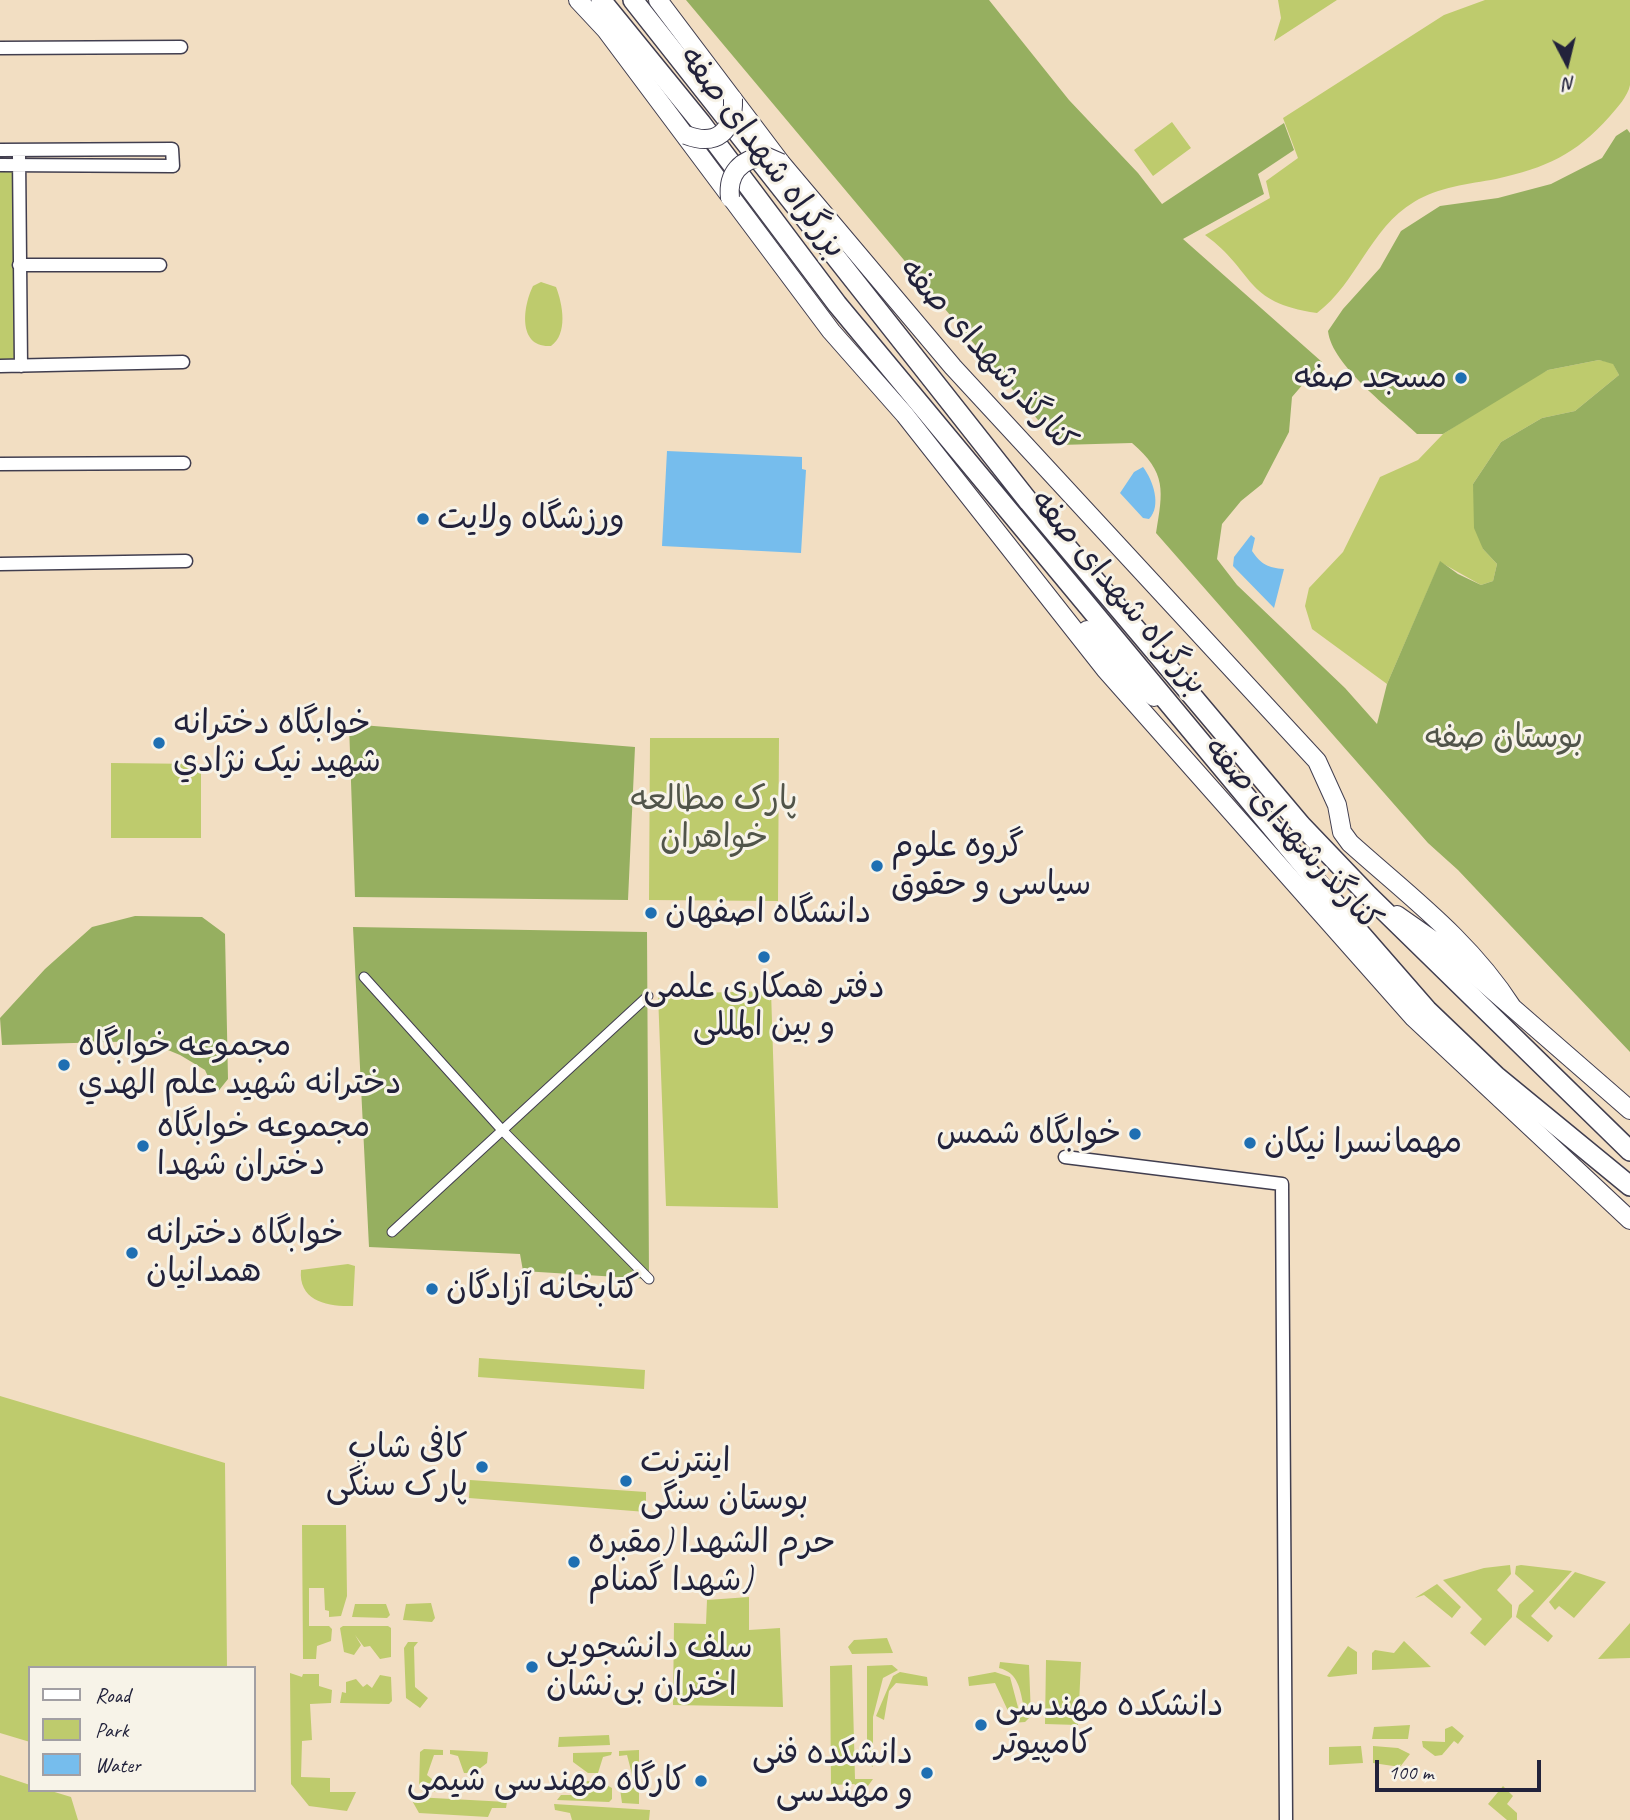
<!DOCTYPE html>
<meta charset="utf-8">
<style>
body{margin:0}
#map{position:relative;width:1630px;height:1820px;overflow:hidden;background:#f2dec2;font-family:Caveat,sans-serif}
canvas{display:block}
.legend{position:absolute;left:28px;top:1666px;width:228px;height:126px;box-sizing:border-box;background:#f7f3e8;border:2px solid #a29fa3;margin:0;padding:9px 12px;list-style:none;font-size:21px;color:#22223b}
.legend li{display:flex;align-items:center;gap:14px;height:35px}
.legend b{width:35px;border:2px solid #a29fa3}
.north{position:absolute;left:1532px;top:28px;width:70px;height:70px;-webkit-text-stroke:5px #f7f3e8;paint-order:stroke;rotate:173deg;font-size:19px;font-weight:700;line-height:28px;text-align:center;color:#22223b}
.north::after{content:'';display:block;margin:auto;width:24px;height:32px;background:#22223b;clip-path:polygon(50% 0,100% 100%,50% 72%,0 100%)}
.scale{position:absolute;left:1375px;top:1760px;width:166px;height:32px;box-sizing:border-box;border:4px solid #22223b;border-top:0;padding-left:9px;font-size:21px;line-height:24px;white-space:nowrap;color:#22223b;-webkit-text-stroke:5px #f7f3e8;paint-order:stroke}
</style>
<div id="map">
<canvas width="1630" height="1820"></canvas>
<ul class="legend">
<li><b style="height:9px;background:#fff"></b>Road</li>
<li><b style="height:19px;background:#becb6d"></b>Park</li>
<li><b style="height:19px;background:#76bded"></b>Water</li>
</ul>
<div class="north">N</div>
<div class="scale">100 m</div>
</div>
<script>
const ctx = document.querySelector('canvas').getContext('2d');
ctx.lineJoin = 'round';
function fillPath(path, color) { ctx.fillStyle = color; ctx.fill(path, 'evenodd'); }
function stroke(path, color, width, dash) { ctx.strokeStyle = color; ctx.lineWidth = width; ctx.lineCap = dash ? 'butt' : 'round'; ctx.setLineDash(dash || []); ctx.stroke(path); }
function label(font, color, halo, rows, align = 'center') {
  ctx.font = font + ' Caveat,"Playpen Sans Arabic",sans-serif'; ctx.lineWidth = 6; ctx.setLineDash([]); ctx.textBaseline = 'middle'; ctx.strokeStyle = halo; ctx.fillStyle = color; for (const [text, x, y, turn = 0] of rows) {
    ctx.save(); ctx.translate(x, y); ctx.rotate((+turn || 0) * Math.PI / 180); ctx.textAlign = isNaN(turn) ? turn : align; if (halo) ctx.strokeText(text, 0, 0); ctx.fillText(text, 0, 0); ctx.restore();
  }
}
fillPath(new Path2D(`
 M1278 0H1337L1274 41 1281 18Z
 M1485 0H1630C1630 27 1630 59 1630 85 1628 96 1617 108 1610 116 1574 156 1547 167 1496 179 1469 184 1438 187 1414 202 1370 228 1357 283 1317 313 1242 302 1256 272 1205 235L1270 198 1266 181 1298 158 1283 118 1444 15Z
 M1172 122 1191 148 1153 176 1134 150Z
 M0 169H14L18 355 13 359H0Z
 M541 282 556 287C563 305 568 334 551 346 517 348 523 306 533 286Z
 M1599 360 1613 363 1619 375 1575 411 1542 418 1501 442 1473 484 1483 549 1497 564 1493 581 1481 585 1440 562 1387 684 1312 629 1305 606 1309 588 1343 552 1380 477 1418 460 1443 434 1524 382 1548 370Z
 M650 738H779L778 901 649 900Z
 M111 763 201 764V838H111Z
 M771 991 778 1208 666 1206 658 994Z
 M348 1264 355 1266 353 1306C328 1307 298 1301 301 1270Z
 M479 1358 645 1370 644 1389 478 1377Z
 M0 1396 225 1463 227 1668H30V1742L0 1733Z
 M470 1480 646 1492V1512L469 1498Z
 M302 1525H346L347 1596 341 1616 329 1617V1611L325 1610 324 1588H309V1626H329L332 1629 331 1641 317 1646 316 1659H303Z
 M1510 1565 1511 1574 1497 1590 1512 1605V1617L1485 1646 1470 1633 1482 1619 1443 1580 1484 1568Z
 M1521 1565 1572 1571 1531 1616 1553 1636 1548 1642 1516 1617 1519 1605 1534 1591 1515 1574 1516 1566Z
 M1575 1572 1606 1582 1574 1618 1559 1606 1555 1610 1549 1602Z
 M1437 1584 1461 1607 1452 1618 1424 1595 1415 1598Z
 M749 1597V1630L780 1628 783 1707 673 1705 674 1623 706 1624 707 1600Z
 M431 1603 435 1618 432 1622 403 1620 406 1604Z
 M355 1604H386L390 1615 387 1618 352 1617Z
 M1630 1623V1658L1598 1659Z
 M343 1626H388L391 1628V1657L380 1659 370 1646 364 1647 355 1635 361 1645 354 1655 344 1652 340 1628Z
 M887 1638 893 1653 852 1654 848 1647 854 1640Z
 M1404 1641 1431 1667 1372 1670V1653L1375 1650 1394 1653Z
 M408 1642H418L414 1647 415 1687 428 1698 420 1708 406 1698 404 1648Z
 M1348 1646 1357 1652V1674L1329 1677 1327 1676Z
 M1046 1660 1081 1662 1078 1725 1045 1724Z
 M1000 1662 1029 1665 1031 1716 1025 1722 1011 1723 1010 1718 1018 1716 1024 1708C1020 1690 1019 1673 999 1668Z
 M852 1665 855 1779H873L865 1790 854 1784 831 1785 830 1666Z
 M892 1665 898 1670 883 1678 873 1717V1767L867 1763V1666Z
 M900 1672 927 1677 928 1686 896 1683 889 1691 884 1720 876 1716 893 1676Z
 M995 1672 1010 1677 1019 1711 1009 1713 995 1683 969 1686 968 1677Z
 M290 1673 302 1677 303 1674H319V1686L332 1690 331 1703 310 1704 312 1740 302 1741 301 1777 330 1778V1792H356L347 1811 309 1806 291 1784Z
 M380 1675 391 1677 392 1701 389 1704 340 1703 342 1692 346 1693V1682L356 1679 363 1687 367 1684 372 1688Z
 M1410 1725 1408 1739H1372L1374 1727Z
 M1452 1726 1464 1736 1458 1744 1454 1741 1442 1755 1435 1756 1423 1747 1422 1741 1445 1742V1729Z
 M609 1735 610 1745 558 1747 559 1737Z
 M1361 1746 1363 1763 1329 1765V1747Z
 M1373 1746 1398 1748 1410 1754 1400 1767 1373 1763Z
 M424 1749 443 1750V1755H434L427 1775 443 1788 441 1792 422 1791 419 1787 420 1752Z
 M450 1750 488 1752 487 1763 474 1773H464L458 1756 450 1754Z
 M639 1750V1804L622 1803 620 1789 633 1778 627 1755 619 1756V1751Z
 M612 1752 611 1755 603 1757 598 1773H588L573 1762V1753Z
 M0 1775 30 1785V1790H48L71 1797 78 1820H0Z
 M586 1781 601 1782 612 1788V1799L609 1802 557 1800 561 1795H582Z
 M1503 1786 1513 1796 1507 1804 1517 1813V1820H1507L1488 1804Z
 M410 1797H415L507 1802 506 1808H492L488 1817 419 1813Z
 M554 1804 650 1810 649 1820H572L570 1813 555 1810Z`), '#becb6d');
fillPath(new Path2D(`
 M686 0H989L1069 100 1138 173 1162 204 1284 123 1294 150 1258 174 1264 194 1183 239 1322 362 1292 397 1289 432 1262 484 1241 501 1222 524 1217 559 1237 585 1345 688 1377 724 1387 684 1440 561 1458 574 1481 585 1493 581 1497 564 1483 549 1474 528 1473 484 1501 442 1542 418 1575 411 1619 375 1613 364 1599 360 1548 370 1443 434H1417C1391 409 1332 366 1328 331L1343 309 1380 268 1401 231 1440 206 1498 198 1551 184 1602 158 1616 136 1627 129 1630 133V1052L1458 870 1428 843 1156 533C1163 491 1167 473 1132 443L1059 445Z
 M349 724 635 747 628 900 355 897Z
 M135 916 202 917 225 934 228 1079 216 1094 205 1070 180 1055 146 1041 2 1045 0 1018 45 969 92 927Z
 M353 927 647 932 649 1279 523 1271 520 1254 369 1247Z`), '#96af60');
fillPath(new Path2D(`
 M667 451 802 457V469L806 470 801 553 662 546Z
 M1143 467C1153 480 1162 506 1149 519L1143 518 1120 493 1134 472Z
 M1251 535 1255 538 1252 551C1261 564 1268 568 1284 569L1274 608 1233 566 1234 557Z`), '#76bded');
const pedestrian = new Path2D(`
 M364 977 502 1130 649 1279
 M392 1232 648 996`);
const minor = new Path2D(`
 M0 48 181 47
 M0 150 172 149 173 166 0 165
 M19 156 21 366
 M19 265H160
 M0 366 183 362
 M0 464 184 463
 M0 564 186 561
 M1065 1157 1282 1184 1286 1820`);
const secondary = new Path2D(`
 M578 0 606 30 831 331 905 415 1105 669 1414 1018 1630 1220
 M658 0 781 163 953 367 1317 761 1337 805 1342 832 1350 843C1409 896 1469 940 1512 1007
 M1087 630 1154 697
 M1397 915 1444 948 1630 1110`);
const trunk = new Path2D(`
 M601 0 701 123 837 304 1352 924 1427 1010 1496 1076 1630 1186
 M633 0 1029 502 1301 825 1367 894 1630 1151`);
stroke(pedestrian, '#413e4f', 11);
stroke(minor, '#413e4f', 15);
stroke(secondary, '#413e4f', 20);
stroke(trunk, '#413e4f', 22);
stroke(pedestrian, '#fff', 9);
stroke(minor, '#fff', 12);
stroke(secondary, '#fff', 18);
stroke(trunk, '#fff', 19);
const secondaryBridge = new Path2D(`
 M686 135C717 147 734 131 733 99
 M730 198C727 173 741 159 765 156L781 163`);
stroke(secondaryBridge, '#413e4f', 20, []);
stroke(secondaryBridge, '#fff', 18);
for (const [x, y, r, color] of [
 [1461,378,7,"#1f6fb2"],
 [423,519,7,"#1f6fb2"],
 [159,743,7,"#1f6fb2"],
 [877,866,7,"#1f6fb2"],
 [651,913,7,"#1f6fb2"],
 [764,957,7,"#1f6fb2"],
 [64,1065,7,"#1f6fb2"],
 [1135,1134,7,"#1f6fb2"],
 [1250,1143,7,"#1f6fb2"],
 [143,1146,7,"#1f6fb2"],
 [132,1253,7,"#1f6fb2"],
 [432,1289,7,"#1f6fb2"],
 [482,1467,7,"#1f6fb2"],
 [626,1481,7,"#1f6fb2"],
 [574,1562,7,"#1f6fb2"],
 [532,1667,7,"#1f6fb2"],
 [981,1725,7,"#1f6fb2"],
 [927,1773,7,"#1f6fb2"],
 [701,1781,7,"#1f6fb2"]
]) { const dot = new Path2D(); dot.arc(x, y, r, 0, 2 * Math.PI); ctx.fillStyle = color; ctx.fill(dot); stroke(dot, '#f7f3e8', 2.5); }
label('33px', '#22223b', '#f7f3e8', [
 ["بزرگراه شهدای صفه",762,153,53],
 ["کنارگذرشهدای صفه",987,356,48],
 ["بزرگراه شهدای صفه",1118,593,50],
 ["کنارگذرشهدای صفه",1292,835,48]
]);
label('33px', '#22223b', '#f7f3e8', [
 ["مسجد صفه",1447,378,"right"],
 ["ورزشگاه ولایت",437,519],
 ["خوابگاه دخترانه",173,724],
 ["شهيد نيک نژادي",173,762],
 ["گروه علوم",891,847],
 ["سیاسی و حقوق",891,885],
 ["دانشگاه اصفهان",665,913],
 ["دفتر همکاری علمی",764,988,"center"],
 ["و بین المللی",764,1026,"center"],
 ["مجموعه خوابگاه",78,1046],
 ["دخترانه شهيد علم الهدي",78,1084],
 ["مجموعه خوابگاه",157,1127],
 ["دختران شهدا",157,1165],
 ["خوابگاه شمس",1121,1134,"right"],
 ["مهمانسرا نیکان",1264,1143],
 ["خوابگاه دخترانه",146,1234],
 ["همدانیان",146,1272],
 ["کتابخانه آزادگان",446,1289],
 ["کافی شاپ",468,1448,"right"],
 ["پارک سنگی",468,1486,"right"],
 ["اینترنت",640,1462],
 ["بوستان سنگی",640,1500],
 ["حرم الشهدا (مقبره",588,1543],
 ["شهدا گمنام)",588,1581],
 ["سلف دانشجویی",546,1648],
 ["اختران بی‌نشان",546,1686],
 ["دانشکده مهندسی",995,1706],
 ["کامپیوتر",995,1744],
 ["دانشکده فنی",913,1754,"right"],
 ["و مهندسی",913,1792,"right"],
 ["کارگاه مهندسی شیمی",687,1781,"right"]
], 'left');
label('33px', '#51554a', '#f7f3e8', [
 ["بوستان صفه",1504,738],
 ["پارک مطالعه",714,800],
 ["خواهران",714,838]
]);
</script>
